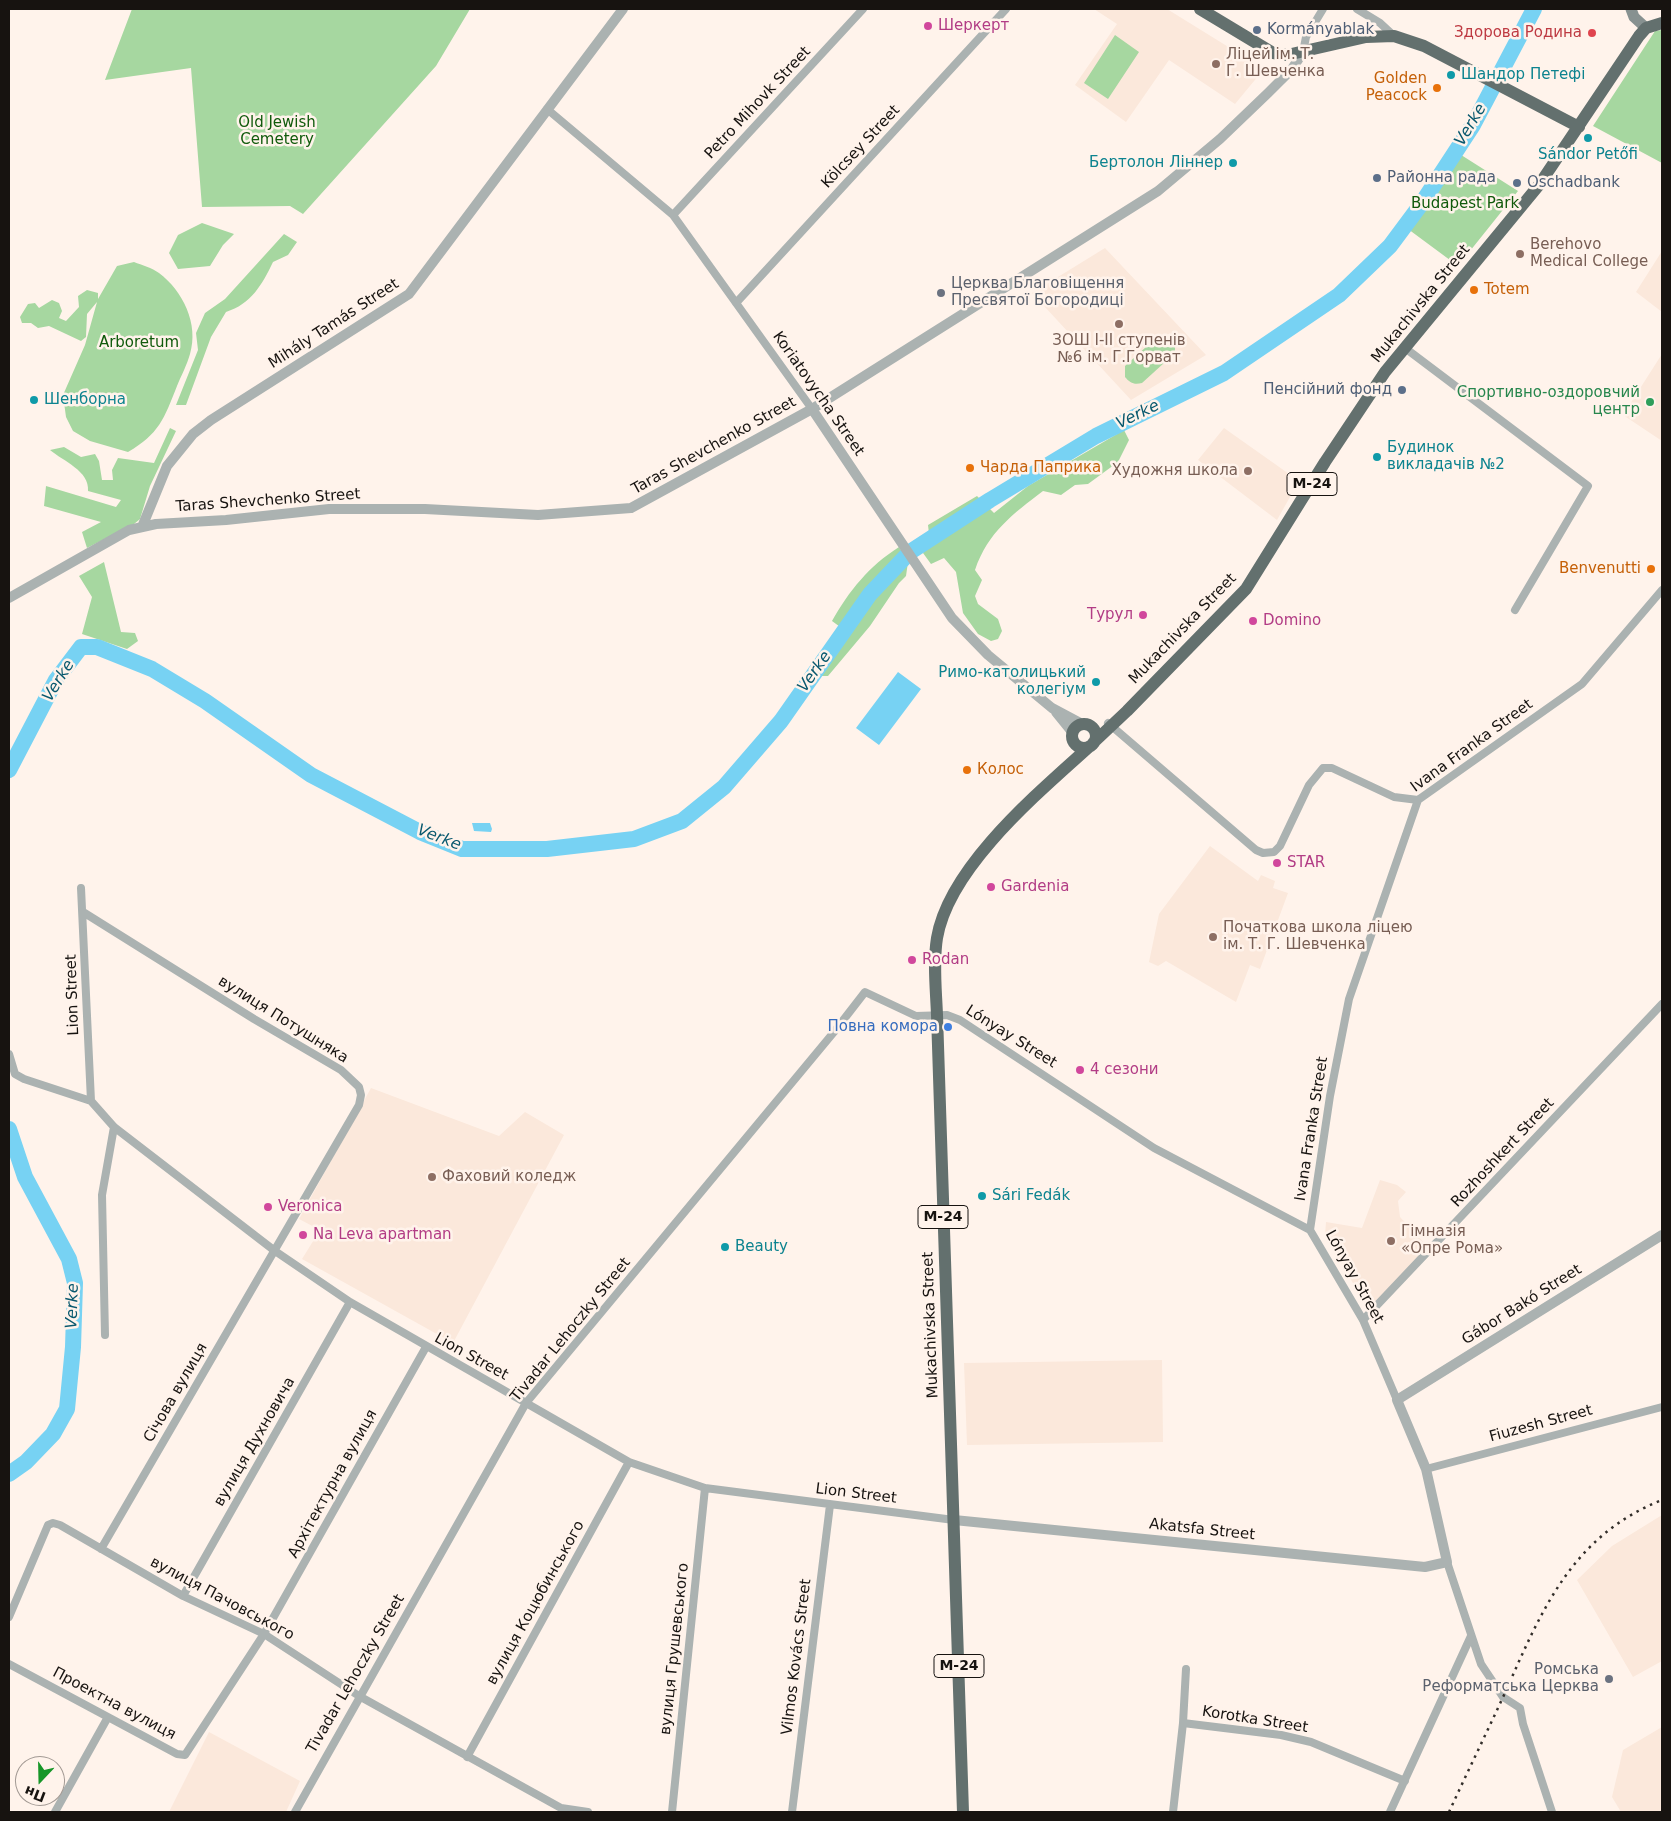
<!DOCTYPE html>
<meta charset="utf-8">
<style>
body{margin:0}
#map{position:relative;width:1671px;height:1821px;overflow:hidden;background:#fff3eb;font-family:"DejaVu Sans",sans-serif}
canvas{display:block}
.frame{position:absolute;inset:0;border:10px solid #171310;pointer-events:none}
.north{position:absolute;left:15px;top:1756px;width:50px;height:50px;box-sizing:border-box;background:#fff3eb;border:1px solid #a29993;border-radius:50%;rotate:201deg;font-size:14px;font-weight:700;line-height:20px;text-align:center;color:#171310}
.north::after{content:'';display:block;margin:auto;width:18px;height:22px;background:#179628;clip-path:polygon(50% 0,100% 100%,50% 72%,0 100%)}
</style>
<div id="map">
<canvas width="1671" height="1821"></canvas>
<div class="frame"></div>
<div class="north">Пн</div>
</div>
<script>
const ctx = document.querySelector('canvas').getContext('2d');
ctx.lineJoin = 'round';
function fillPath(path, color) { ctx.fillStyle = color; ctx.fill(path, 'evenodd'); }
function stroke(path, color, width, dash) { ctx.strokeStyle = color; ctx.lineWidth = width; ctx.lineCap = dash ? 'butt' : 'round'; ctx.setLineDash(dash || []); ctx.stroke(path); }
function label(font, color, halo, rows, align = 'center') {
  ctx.font = font + ' "DejaVu Sans",sans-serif'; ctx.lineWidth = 5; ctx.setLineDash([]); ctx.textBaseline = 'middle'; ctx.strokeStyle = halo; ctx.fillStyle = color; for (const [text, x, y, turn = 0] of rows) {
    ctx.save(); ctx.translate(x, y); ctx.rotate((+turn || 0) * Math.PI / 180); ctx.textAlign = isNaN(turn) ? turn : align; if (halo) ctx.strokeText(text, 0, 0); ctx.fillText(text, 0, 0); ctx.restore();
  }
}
fillPath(new Path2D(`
 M1094 9H1167L1264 69 1235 104 1169 60 1126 122 1075 85 1117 24Z
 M1105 248 1206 355 1131 400 1032 293Z
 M1662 251V312L1636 292Z
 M1662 354V441L1623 415Z
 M1224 428 1299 481 1277 520 1198 460Z
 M1210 846 1258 881 1261 875 1275 881 1273 888 1288 893 1260 969 1250 965 1236 1002 1166 961 1158 966 1149 962 1159 914Z
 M371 1088 499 1136 525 1112 564 1135 453 1343 302 1259 320 1230 299 1219Z
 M1380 1180 1397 1185 1406 1192 1398 1201 1400 1217 1429 1248 1368 1309 1325 1235 1326 1222 1362 1228Z
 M1162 1360 1163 1442 967 1445 964 1363Z
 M1662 1515V1661L1633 1677 1577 1580 1612 1546Z
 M1662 1727V1812H1621L1612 1797 1623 1750Z
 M209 1732 300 1781 286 1812H169Z`), '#fbe8db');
fillPath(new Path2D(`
 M132 9H470L436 66 303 214 290 206 202 207 191 68 105 80Z
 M1662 30V163L1593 126 1655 31Z
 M1115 35 1139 52 1108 99 1084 83Z
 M1458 153 1518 191 1458 266 1408 229Z
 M202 223 234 234 223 245 210 266 178 269 169 253 178 235Z
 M284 234 297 242 288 255 273 262C262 285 251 304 226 312L211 337 186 405H176L198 350 196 333 205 313 225 299Z
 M134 262C142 265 152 268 159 273 183 291 199 324 190 354 187 365 181 376 177 386 164 419 159 434 128 452L90 441 73 431 66 417 63 395 85 345 97 302 87 314 86 337 81 341 49 326 38 328 31 323H22L20 317 28 304 35 303 39 308 52 300 59 303 62 311 59 318 66 321 79 307 78 296 87 290 98 293V299L117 266Z
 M1157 337 1168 339 1175 346V353L1142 383C1134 385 1130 383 1125 377V366Z
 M170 428 176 431 150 486 140 519 134 524 87 548 82 532 101 522 44 506 46 486 116 507 121 500 88 491C90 471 63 461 50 450L64 447 81 457 95 454 99 461 102 480H113L112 470 118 458 154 463Z
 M1124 430 1129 440 1118 462 1088 484 1075 485 1061 495 1043 491C1013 514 988 532 975 570L982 580 975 596 978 604 998 619 1002 631 998 639 991 641 978 634 963 613 956 572 944 558 931 564 923 553 930 542 928 525 977 496 994 513 1028 486Z
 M899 547 908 562 906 576 899 583 870 626 828 676H821L847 632 832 621C849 591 869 566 899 547Z
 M104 562 121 632 135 633 138 641 127 649 82 634 92 597 79 576Z`), '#a6d7a0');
fillPath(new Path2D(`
 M898 672 921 689 879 745 856 728Z
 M472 823H490L492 829 491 832 474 831Z`), '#77d2f3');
stroke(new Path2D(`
 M9 770 56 680 81 647H97L152 669 205 701 311 775 420 832 462 849H547L634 839 682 821 724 787 781 721 870 594 910 552 990 500 1096 436 1224 373 1339 295 1390 246 1422 203 1473 125 1534 9
 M9 1129 25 1177 69 1259 75 1283 73 1347 67 1409 53 1434 26 1462 9 1474`), '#77d2f3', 16);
stroke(new Path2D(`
 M1357 9 1380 23 1394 36
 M1303 52 1306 37 1323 9
 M547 109 673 215 812 409
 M673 215 863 9
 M736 303 1006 9
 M1405 348 1588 486 1515 610
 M1108 723 1256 850 1263 853 1274 852 1280 846 1309 785 1323 768H1332L1394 797 1418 800
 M83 912 254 1019 341 1070 359 1087 361 1095 359 1105 101 1549
 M9 1054 15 1074 24 1079 91 1101 81 888
 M91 1101 114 1127 275 1251 350 1302 629 1462 705 1488 954 1520
 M1310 1230 1330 1096 1349 999 1418 800 1582 684 1662 590
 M1363 1320 1662 1004
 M105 1335 102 1195 114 1127
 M1426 1469 1662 1407
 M1447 1562 1481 1664 1503 1697 1520 1708 1523 1724 1552 1812
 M183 1596 350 1302
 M9 1617 48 1525 53 1523 60 1525 183 1596 264 1634 359 1696 561 1808 588 1812
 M9 1664 177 1754 185 1755 264 1634 426 1347
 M1183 1723 1281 1735 1311 1742 1405 1781
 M467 1757 629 1462
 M55 1812 108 1717
 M295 1812 526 1403 834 1032 865 992 916 1016 947 1015 960 1020 1154 1148 1310 1230 1363 1320 1397 1400
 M672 1812 705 1488
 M792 1812 830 1505
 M1173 1812 1183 1723 1186 1669
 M1390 1812 1471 1636`), '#abb2b1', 8);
stroke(new Path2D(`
 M812 409 952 618 988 655 1052 708 1082 724
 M142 527 167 466 193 434 211 420 409 294 623 9
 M9 598 129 530 156 524 226 520 329 509H425L538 515 631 508 812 409 1158 191 1220 139 1268 93 1292 69 1303 52
 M1056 712 1073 733
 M954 1520 1425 1567 1447 1562 1426 1469 1397 1400 1662 1235`), '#abb2b1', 10);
stroke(new Path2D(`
 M1631 9 1634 17 1646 28`), '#879190', 11);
stroke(new Path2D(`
 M1200 9 1273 53 1287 55 1366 37 1394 36 1424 46 1579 127
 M1072 736a12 12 0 1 1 24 0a12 12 0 1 1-24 0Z
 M1093 743 1127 711 1246 589 1325 462 1385 372 1539 185 1639 36 1646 28 1662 23
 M963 1812 937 1015C936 989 933 963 937 938 949 867 1038 793 1090 746`), '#63706e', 12);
stroke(new Path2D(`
 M1449 1812C1467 1773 1486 1734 1504 1695 1541 1612 1571 1536 1662 1500`), '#332e2a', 2.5, [2.5, 5]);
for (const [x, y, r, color] of [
 [928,26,5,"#d1479c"],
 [1257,30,5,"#5c6f8a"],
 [1592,33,5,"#e0444e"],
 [1216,64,5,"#8d6e63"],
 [1451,75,5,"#0f9aa8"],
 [1437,88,5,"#e8710a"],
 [1588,138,5,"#0f9aa8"],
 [1233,163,5,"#0f9aa8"],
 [1377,178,5,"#5c6f8a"],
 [1517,183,5,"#5c6f8a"],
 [1520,254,5,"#8d6e63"],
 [1474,290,5,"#e8710a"],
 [941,293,5,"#6b7280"],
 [1119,324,5,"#8d6e63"],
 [1402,390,5,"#5c6f8a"],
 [34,400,5,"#0f9aa8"],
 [1650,402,5,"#2e9e5b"],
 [1377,457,5,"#0f9aa8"],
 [970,468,5,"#e8710a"],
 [1248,471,5,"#8d6e63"],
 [1651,569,5,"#e8710a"],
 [1143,615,5,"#d1479c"],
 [1253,621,5,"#d1479c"],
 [1096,682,5,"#0f9aa8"],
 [967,770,5,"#e8710a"],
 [1277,863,5,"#d1479c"],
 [991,887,5,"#d1479c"],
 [1213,937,5,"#8d6e63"],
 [912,960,5,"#d1479c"],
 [948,1027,5,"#3f7fe0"],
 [1080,1070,5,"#d1479c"],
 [432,1177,5,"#8d6e63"],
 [982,1196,5,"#0f9aa8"],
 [268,1207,5,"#d1479c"],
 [303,1235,5,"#d1479c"],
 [1391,1241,5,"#8d6e63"],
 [725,1247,5,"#0f9aa8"],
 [1609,1679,5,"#6b7280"]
]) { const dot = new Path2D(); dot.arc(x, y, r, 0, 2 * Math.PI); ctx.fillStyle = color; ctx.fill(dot); stroke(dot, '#fff3eb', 2); }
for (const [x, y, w] of [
 [1312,484,50],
 [943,1217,50],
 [959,1666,50]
]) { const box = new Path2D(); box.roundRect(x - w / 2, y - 11.5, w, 23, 4); ctx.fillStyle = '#fff3eb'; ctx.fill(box); stroke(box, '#171310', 1); }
label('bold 14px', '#171310', null, [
 ["М-24",1312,484],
 ["М-24",943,1217],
 ["М-24",959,1666]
]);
label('15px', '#b23c85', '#fff3eb', [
 ["Шеркерт",938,26],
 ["Турул",1133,615,"right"],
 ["Domino",1263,621],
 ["STAR",1287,863],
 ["Gardenia",1001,887],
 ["Rodan",922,960],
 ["4 сезони",1090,1070],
 ["Veronica",278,1207],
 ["Na Leva apartman",313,1235]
], 'left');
label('15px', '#4e5e75', '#fff3eb', [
 ["Kormányablak",1267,30],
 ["Районна рада",1387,178],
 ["Oschadbank",1527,183],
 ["Пенсійний фонд",1392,390,"right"]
], 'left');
label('15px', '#be3a42', '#fff3eb', [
 ["Здорова Родина",1582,33]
], 'right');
label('15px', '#785e54', '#fff3eb', [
 ["Ліцей ім. Т.",1226,55],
 ["Г. Шевченка",1226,72],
 ["Berehovo",1530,245],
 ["Medical College",1530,262],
 ["ЗОШ І-ІІ ступенів",1119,341,"center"],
 ["№6 ім. Г.Горват",1119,358,"center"],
 ["Художня школа",1238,471,"right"],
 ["Початкова школа ліцею",1223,928],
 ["ім. Т. Г. Шевченка",1223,945],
 ["Фаховий коледж",442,1177],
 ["Гімназія",1401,1232],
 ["«Опре Рома»",1401,1249]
], 'left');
label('15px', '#0d838f', '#fff3eb', [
 ["Шандор Петефі",1461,75],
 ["Sándor Petőfi",1588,155,"center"],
 ["Бертолон Ліннер",1223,163,"right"],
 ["Шенборна",44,400],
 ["Будинок",1387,448],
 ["викладачів №2",1387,465],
 ["Римо-католицький",1086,673,"right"],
 ["колегіум",1086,690,"right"],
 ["Sári Fedák",992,1196],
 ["Beauty",735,1247]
], 'left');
label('15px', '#c56008', '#fff3eb', [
 ["Golden",1427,79,"right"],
 ["Peacock",1427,96,"right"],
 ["Totem",1484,290],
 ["Чарда Паприка",980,468],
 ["Benvenutti",1641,569,"right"],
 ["Колос",977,770]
], 'left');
label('15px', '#171310', '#fff3eb', [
 ["Petro Mihovk Street",758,103,-47],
 ["Kölcsey Street",861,147,-47],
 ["Mukachivska Street",1421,304,-51],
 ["Mihály Tamás Street",334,324,-33],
 ["Koriatovycha Street",818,394,55],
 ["Taras Shevchenko Street",714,446,-29],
 ["Taras Shevchenko Street",268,501,-4],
 ["Mukachivska Street",1183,629,-46],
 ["Ivana Franka Street",1472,746,-36],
 ["Lion Street",73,995,-92],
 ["вулиця Потушняка",283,1020,32],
 ["Lónyay Street",1011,1037,32],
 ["Ivana Franka Street",1312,1129,-81],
 ["Rozhoshkert Street",1503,1153,-47],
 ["Lónyay Street",1354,1277,61],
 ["Gábor Bakó Street",1522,1305,-32],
 ["Mukachivska Street",931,1325,-92],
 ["Tivadar Lehoczky Street",571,1330,-51],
 ["Lion Street",471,1357,29],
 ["Січова вулиця",176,1393,-60],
 ["Fiuzesh Street",1541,1424,-15],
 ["вулиця Духновича",255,1442,-60],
 ["Архітектурна вулиця",333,1484,-61],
 ["Lion Street",856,1494,7],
 ["Akatsfa Street",1202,1530,6],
 ["вулиця Пачовського",222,1599,28],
 ["вулиця Коцюбинського",536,1603,-61],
 ["вулиця Грушевського",675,1649,-84],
 ["Vilmos Kovács Street",797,1657,-83],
 ["Tivadar Lehoczky Street",356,1674,-60],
 ["Проектна вулиця",114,1704,28],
 ["Korotka Street",1255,1720,9]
]);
label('15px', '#105a0b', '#fff3eb', [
 ["Old Jewish",277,123],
 ["Cemetery",277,140],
 ["Budapest Park",1465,204],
 ["Arboretum",139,343]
]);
label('15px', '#5b616d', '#fff3eb', [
 ["Церква Благовіщення",951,284],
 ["Пресвятої Богородиці",951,301],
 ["Ромська",1599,1670,"right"],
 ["Реформатська Церква",1599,1687,"right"]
], 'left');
label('15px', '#27864d', '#fff3eb', [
 ["Спортивно-оздоровчий",1640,393],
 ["центр",1640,410]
], 'right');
label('15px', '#366cbe', '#fff3eb', [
 ["Повна комора",938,1027]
], 'right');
label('italic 16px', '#08586e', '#fff3eb', [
 ["Verke",1471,125,-59],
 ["Verke",1138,415,-26],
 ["Verke",815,672,-55],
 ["Verke",59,681,-58],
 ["Verke",439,838,21],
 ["Verke",73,1306,-88]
]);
</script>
